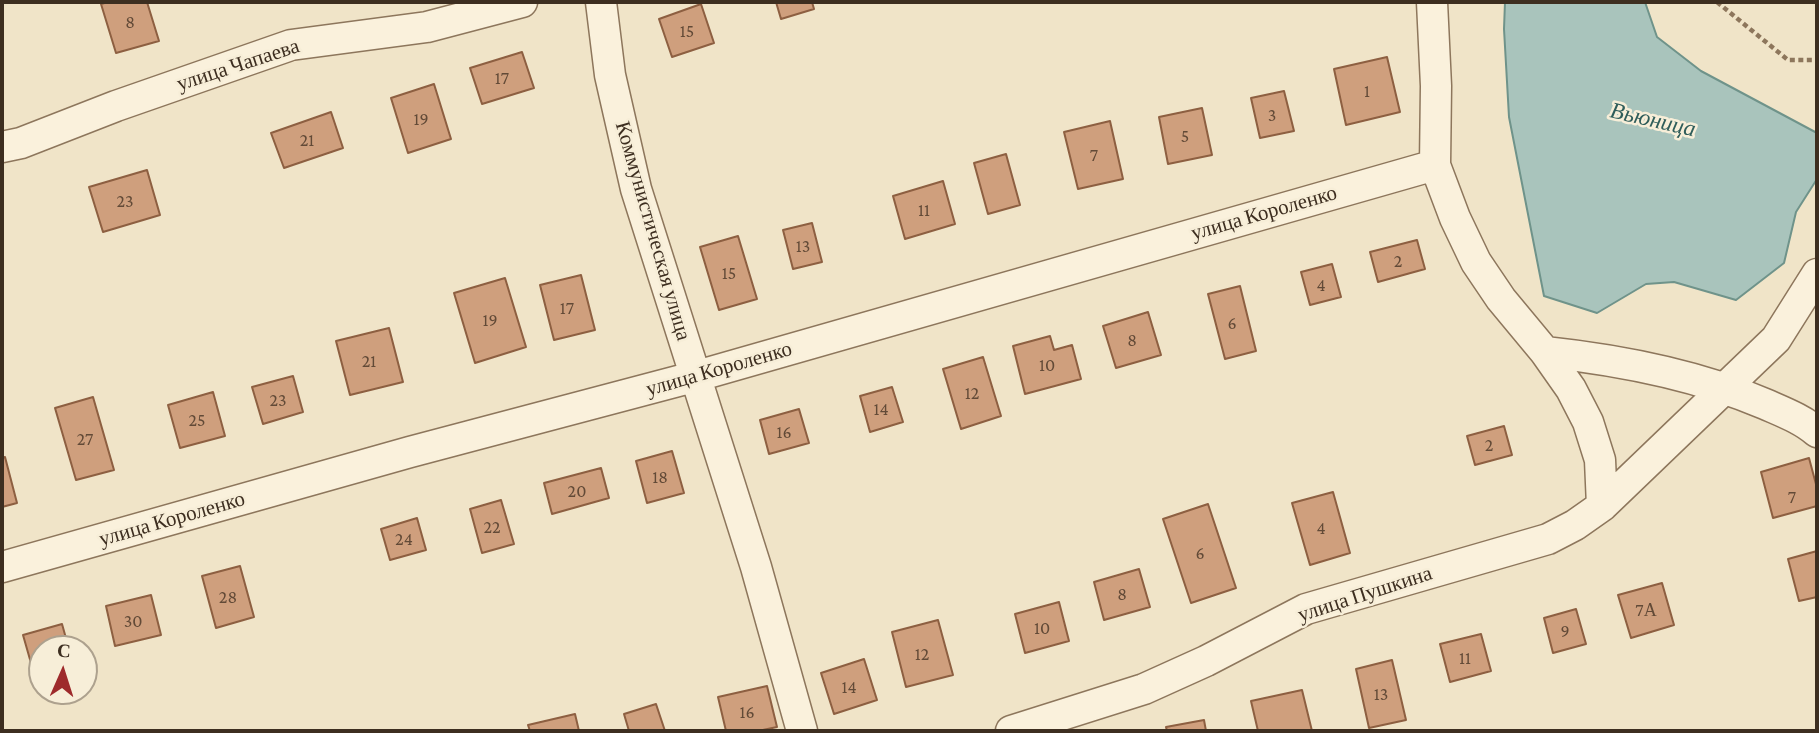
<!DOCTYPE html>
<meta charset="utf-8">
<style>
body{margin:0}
#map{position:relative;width:1819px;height:733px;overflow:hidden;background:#f0e4c8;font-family:"Crimson Pro",serif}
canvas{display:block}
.frame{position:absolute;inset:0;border:4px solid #3d2e20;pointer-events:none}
.north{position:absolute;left:28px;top:635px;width:70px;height:70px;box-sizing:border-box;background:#f7eed8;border:2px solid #ada18e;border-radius:50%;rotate:3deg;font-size:19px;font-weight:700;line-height:28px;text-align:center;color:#3d2e20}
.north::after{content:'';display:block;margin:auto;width:24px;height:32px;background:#9e2a2b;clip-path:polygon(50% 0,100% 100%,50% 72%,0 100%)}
</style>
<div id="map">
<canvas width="1819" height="733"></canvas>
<div class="frame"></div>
<div class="north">С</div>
</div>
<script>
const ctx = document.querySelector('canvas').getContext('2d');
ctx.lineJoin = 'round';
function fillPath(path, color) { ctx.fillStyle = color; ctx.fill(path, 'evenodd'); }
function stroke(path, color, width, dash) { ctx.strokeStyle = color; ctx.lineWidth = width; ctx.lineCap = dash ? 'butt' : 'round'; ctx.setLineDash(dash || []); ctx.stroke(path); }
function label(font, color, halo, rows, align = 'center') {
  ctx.font = font + ' "Crimson Pro",serif'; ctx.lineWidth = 5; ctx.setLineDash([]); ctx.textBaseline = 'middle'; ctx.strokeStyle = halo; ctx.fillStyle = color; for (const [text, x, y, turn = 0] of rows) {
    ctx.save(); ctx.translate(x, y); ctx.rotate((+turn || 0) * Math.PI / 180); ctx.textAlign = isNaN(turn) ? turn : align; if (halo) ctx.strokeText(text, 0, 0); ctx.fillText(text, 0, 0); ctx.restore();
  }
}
const water = new Path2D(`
 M1505 2H1645L1657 37 1701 71 1817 133V179L1796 212 1784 263 1736 300 1674 282 1646 284 1597 313 1544 296 1509 117 1504 29Z`);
fillPath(water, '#a9c4bc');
stroke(water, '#6f938a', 2);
const building = new Path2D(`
 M108 2H147L159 41 116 53 101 4Z
 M776 2H812L814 9 781 19Z
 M701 4 714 43 672 57 659 19Z
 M522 52 534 88 482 104 470 68Z
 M1387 57 1400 112 1346 125 1334 69Z
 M434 84 451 139 408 153 391 98Z
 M1284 91 1294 131 1260 138 1251 98Z
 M1202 108 1212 155 1168 164 1159 117Z
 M331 112 343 148 284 168 271 133Z
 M1110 121 1123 179 1078 189 1064 132Z
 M1006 154 1020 205 988 214 974 163Z
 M147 170 160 215 103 232 89 187Z
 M943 181 955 224 905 239 893 196Z
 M812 223 822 262 793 269 783 230Z
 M738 236 757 299 719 310 700 247Z
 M1417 240 1425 269 1378 282 1370 252Z
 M1332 264 1341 297 1310 305 1301 272Z
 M581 275 595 330 554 340 540 285Z
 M505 278 526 347 475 363 454 293Z
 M1240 286 1256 351 1225 359 1208 294Z
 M1148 312 1161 355 1116 368 1103 326Z
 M389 328 403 382 350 395 336 341Z
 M1050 336 1054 350 1072 345 1081 379 1025 394 1013 346Z
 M983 357 1001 416 961 429 943 369Z
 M293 376 303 412 263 424 252 387Z
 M892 387 903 422 870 432 860 396Z
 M213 392 225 436 180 448 168 405Z
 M93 397 114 470 76 480 55 408Z
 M799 409 809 443 769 454 760 420Z
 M1504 426 1512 455 1475 465 1467 436Z
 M672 451 684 493 647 503 636 461Z
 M5 457 17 503 2 507V458Z
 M1809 458 1817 488V506L1773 518 1761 472Z
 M601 468 609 498 552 514 544 483Z
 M1333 492 1350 553 1310 565 1292 503Z
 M501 500 514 544 482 553 470 509Z
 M1208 504 1236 588 1191 603 1163 519Z
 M417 518 426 550 390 560 381 529Z
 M1817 551V597L1799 601 1788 559Z
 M240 566 254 617 216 628 202 576Z
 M1139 569 1150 607 1104 620 1094 582Z
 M1662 583 1674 625 1631 638 1618 595Z
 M151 595 161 635 115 646 106 606Z
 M1059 602 1069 641 1025 653 1015 614Z
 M1576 609 1586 644 1553 653 1544 618Z
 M938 620 953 675 906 687 892 632Z
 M62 624 69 649H42V675L35 677 23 635Z
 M1481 634 1491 671 1450 682 1440 644Z
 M864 659 877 700 834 714 821 673Z
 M1392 660 1406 720 1369 728 1356 669Z
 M767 686 777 727 758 731H726L718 697Z
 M1302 690 1312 731H1258L1251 701Z
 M656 704 665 731H629L624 714Z
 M575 714 579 731H530L528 725Z
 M1204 720 1206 731H1167L1166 727Z`);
fillPath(building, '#cf9f7d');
stroke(building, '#8d5f41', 2);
const minor = new Path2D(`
 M601 2 610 75 636 189 756 567 802 731
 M1432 2 1436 86 1435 165 1455 218 1476 262 1501 299 1545 352 1571 389 1588 422 1600 460 1602 506
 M2 147 21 143 116 106 291 45 427 27 522 2
 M1545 352C1620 360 1695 374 1765 404 1783 412 1802 419 1817 432
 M2 567 410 452 697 376 1435 165
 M1011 731 1144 689 1206 661 1306 609 1548 539 1575 525 1602 506 1776 339 1817 274`);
stroke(minor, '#8d765c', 33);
stroke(new Path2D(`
 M1717 2 1788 60H1817`), '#8d765c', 4.5, [5, 3.5]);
stroke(minor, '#faf1dc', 30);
label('18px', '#624a37', null, [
 ["8",130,22],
 ["15",687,31],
 ["17",502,78],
 ["1",1367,91],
 ["3",1272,115],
 ["19",421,119],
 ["5",1185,136],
 ["21",307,140],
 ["7",1094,155],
 ["23",125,201],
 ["11",924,210],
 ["13",803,246],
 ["2",1398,261],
 ["15",729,273],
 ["4",1321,285],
 ["17",567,308],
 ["19",490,320],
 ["6",1232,323],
 ["8",1132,340],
 ["21",369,361],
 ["10",1047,365],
 ["12",972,393],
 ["23",278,400],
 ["14",881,409],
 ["25",197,420],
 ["16",784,432],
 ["27",85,439],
 ["2",1489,445],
 ["18",660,477],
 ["20",577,491],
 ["7",1792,497],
 ["22",492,527],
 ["4",1321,528],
 ["24",404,539],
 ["6",1200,553],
 ["8",1122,594],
 ["28",228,597],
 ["7А",1646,610],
 ["30",133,621],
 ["10",1042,628],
 ["9",1565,631],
 ["12",922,654],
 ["11",1465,658],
 ["14",849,687],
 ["13",1381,694],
 ["16",747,712]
]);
label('21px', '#3d2e20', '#f7eed8', [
 ["улица Чапаева",238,65,-18],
 ["улица Короленко",1264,213,-16],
 ["Коммунистическая улица",653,231,74],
 ["улица Короленко",719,369,-16],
 ["улица Короленко",172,519,-16],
 ["улица Пушкина",1365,594,-18]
]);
label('italic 23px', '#2f5d5a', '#f7eed8', [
 ["Вьюница",1653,120,13]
]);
</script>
